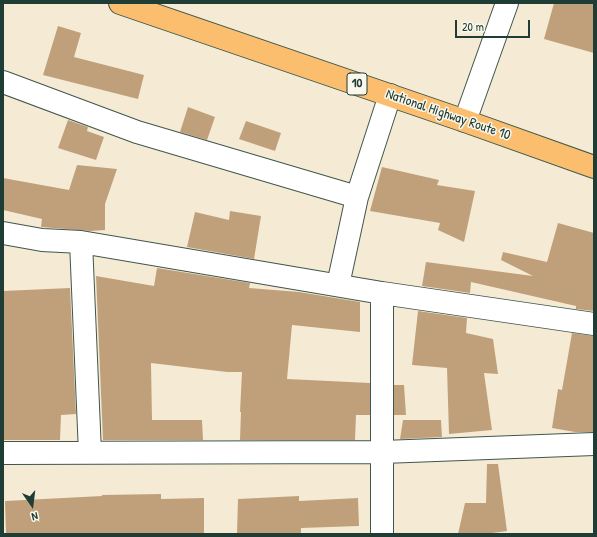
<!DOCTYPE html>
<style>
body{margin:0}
#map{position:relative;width:597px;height:537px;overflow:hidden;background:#f5ebd5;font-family:"Patrick Hand",sans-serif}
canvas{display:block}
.frame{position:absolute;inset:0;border:4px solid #1f3d34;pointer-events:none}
.north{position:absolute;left:12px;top:485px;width:40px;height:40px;-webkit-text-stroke:3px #fbf7ec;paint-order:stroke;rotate:166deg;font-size:11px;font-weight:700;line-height:16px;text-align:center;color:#1f3d34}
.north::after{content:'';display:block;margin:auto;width:14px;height:18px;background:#1f3d34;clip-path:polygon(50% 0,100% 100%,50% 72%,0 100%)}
.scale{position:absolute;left:455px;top:20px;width:75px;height:18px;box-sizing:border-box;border:2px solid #1f3d34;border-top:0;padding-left:5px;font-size:12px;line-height:14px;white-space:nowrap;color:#1f3d34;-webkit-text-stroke:3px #fbf7ec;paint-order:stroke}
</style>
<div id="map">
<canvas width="597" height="537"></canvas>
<div class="frame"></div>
<div class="north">N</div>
<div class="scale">20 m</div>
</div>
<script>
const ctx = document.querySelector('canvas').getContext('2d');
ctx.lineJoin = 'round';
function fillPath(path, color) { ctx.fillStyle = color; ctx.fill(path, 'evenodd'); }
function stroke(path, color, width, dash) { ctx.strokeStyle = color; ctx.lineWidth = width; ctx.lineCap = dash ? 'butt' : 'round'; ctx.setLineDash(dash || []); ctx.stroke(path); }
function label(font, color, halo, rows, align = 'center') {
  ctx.font = font + ' "Patrick Hand",sans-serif'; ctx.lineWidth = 3; ctx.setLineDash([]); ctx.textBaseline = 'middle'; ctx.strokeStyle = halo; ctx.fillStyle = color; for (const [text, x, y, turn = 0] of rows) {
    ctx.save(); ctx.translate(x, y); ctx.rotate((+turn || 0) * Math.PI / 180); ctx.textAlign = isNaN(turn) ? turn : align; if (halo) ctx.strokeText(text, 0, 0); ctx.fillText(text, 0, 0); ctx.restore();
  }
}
fillPath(new Path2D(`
 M554 3H594V53L544 39Z
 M58 26 81 33 74 57 144 75 138 99 43 75Z
 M188 107 215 117 207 140 180 132Z
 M68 120 88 127 87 131 104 137 96 160 58 148Z
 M246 121 281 133 275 151 239 139Z
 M77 165 117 169 105 204V230L90 231 41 227 42 219 3 210V178L69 190Z
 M382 167 439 180 437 185 475 191 464 242 438 230 440 223 370 211Z
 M230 211 261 216 254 259 187 247 195 212 229 220Z
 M558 223 594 233V311L576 309V306L471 282 470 293 422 286 426 262 533 276 501 260 503 252 547 262Z
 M157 268 250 283 249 288 299 292 360 302V332L292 325 287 379 370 383V415H356L355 440H240L241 412H240L242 372H227L151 363 152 420H202L203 440H103L96 276 154 286Z
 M70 288 76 414 61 415 60 440H3V291Z
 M418 311 467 318 466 333 493 339 498 374 484 373 492 430 449 434 447 368 412 365Z
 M572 333 594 336V432H575L552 428 558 389 562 390Z
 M394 385H404L406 415H394Z
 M403 420H441L442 437 400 439Z
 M487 464H498L507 531 485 534H458L465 503H486Z
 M161 494V499L204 498V533L6 534 5 501 102 496V495Z
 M299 496V501L358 498 359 526 301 528V534L237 533 238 499Z`), '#c0a07b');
const minor = new Path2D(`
 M3 82 137 132 357 197
 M465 121 507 3
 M3 233 42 240 81 242 382 293 594 324
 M81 242 90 453
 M338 285 357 197 390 95
 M3 453 383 452 594 444
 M382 534V293`);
const highway = new Path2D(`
 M120 3 465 121 594 167`);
stroke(minor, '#3f574c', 24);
stroke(highway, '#3f574c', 24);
stroke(minor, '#fff', 22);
stroke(highway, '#fabe6e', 22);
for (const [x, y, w] of [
 [357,84,20]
]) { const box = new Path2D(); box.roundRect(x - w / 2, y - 11, w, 22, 3); ctx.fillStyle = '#fbf7ec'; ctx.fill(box); stroke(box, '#1f3d34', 1); }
label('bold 13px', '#1f3d34', null, [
 ["10",357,84]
]);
label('14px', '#1f3d34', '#fbf7ec', [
 ["National Highway Route 10",448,115,19]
]);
</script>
